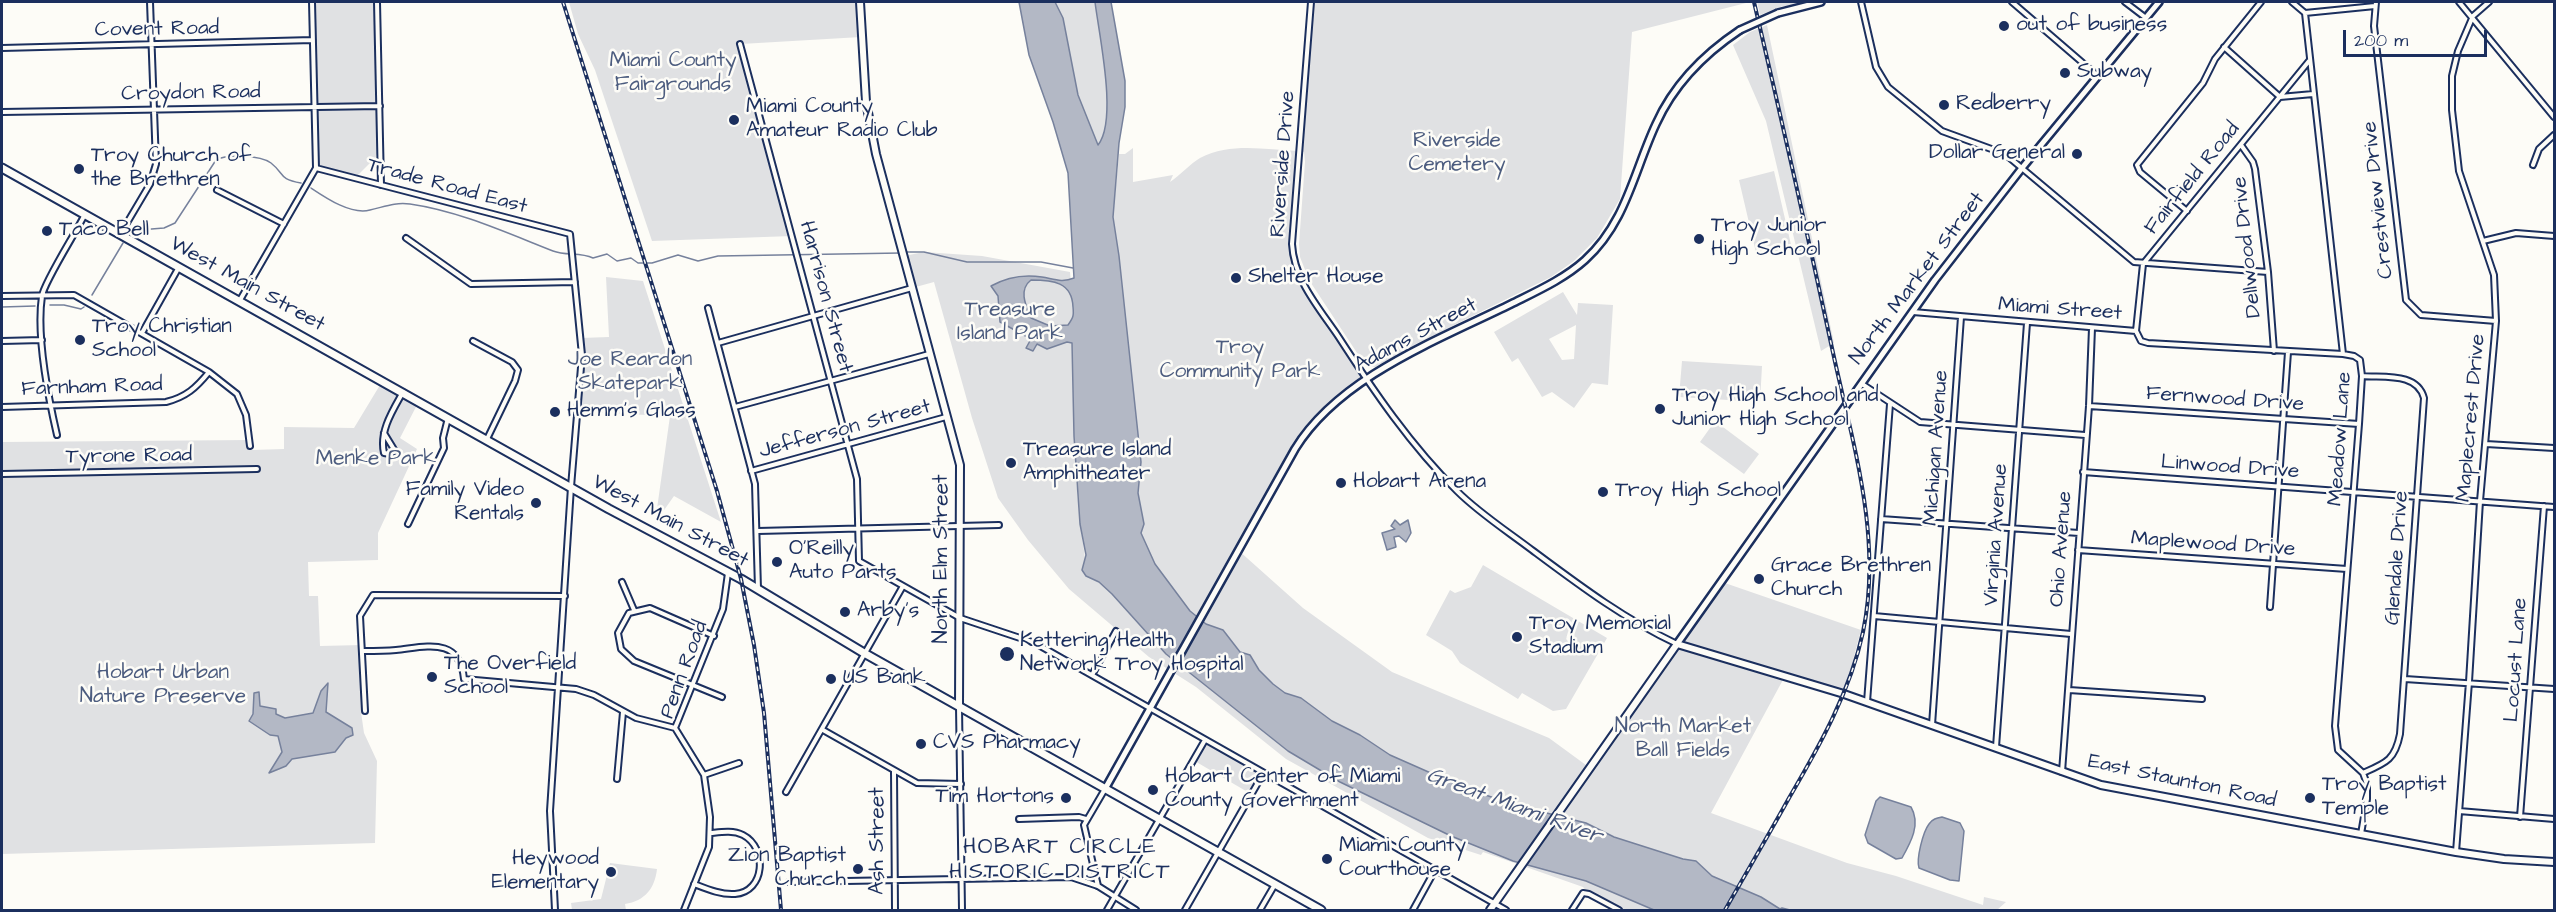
<!DOCTYPE html>
<html>
<head>
<meta charset="utf-8">
<style>
  body { margin:0 }
  #map { position:relative; width:2556px; height:912px; overflow:hidden; background:#fdfcf7; font-family:"Architects Daughter",sans-serif }
  canvas { display:block }
  .frame { position:absolute; inset:0; border:3px solid #1b2f5e; pointer-events:none }
  .scale { position:absolute; left:2343px; top:30px; width:144px; height:27px; box-sizing:border-box; border:3px solid #1b2f5e; border-top:0; padding-left:8px; font-size:18px; line-height:21px; white-space:nowrap; color:#1b2f5e; -webkit-text-stroke:4px #fdfcf7; paint-order:stroke }
</style>
</head>
<body>
<div id="map">
<canvas width="2556" height="912"></canvas>
<div class="frame"></div>
<div class="scale">200 m</div>
</div>
<script>
const ctx = document.querySelector('canvas').getContext('2d');
ctx.lineJoin = 'round';
function fill(path, color) { ctx.fillStyle = color; ctx.fill(path, 'evenodd'); }
function trace(path, color, width, dash) { ctx.strokeStyle = color; ctx.lineWidth = width; ctx.lineCap = dash ? 'butt' : 'round'; ctx.setLineDash(dash || []); ctx.stroke(path); }
function label(font, color, halo, rows, align = 'center') {
  ctx.font = font + ' "Architects Daughter",sans-serif'; ctx.lineWidth = 5; ctx.setLineDash([]); ctx.textBaseline = 'middle'; ctx.strokeStyle = halo; ctx.fillStyle = color; for (const [text, x, y, turn = 0] of rows) {
    ctx.save(); ctx.translate(x, y); ctx.rotate((+turn || 0) * Math.PI / 180); ctx.textAlign = isNaN(turn) ? turn : align; if (halo) ctx.strokeText(text, 0, 0); ctx.fillText(text, 0, 0); ctx.restore();
  }
}
const green = new Path2D(`
  M312,2H377L381,142L376,157L355,178L316,168Z
  M569,2H860L861,37L741,44L792,236L652,241L595,70L578,34Z
  M1055,2H1095C1099,35 1118,119 1098,145L1078,95L1063,18Z
  M1311,2H1750L1632,32L1620,199L1597,238L1574,261L1551,277L1416,344L1375,367L1365,365L1309,280L1300,257L1299,244L1305,162L1304,152L1299,151L1292,244L1300,278L1367,380L1358,386L1304,435L1238,550L1303,608L1392,672L1549,738L1590,768L1722,582L1861,630L1844,694L1785,676L1711,813L1847,863L1896,876L1983,905L1984,897L2006,902L1997,910H1780L1761,897L1712,876L1696,861L1683,859L1614,837L1586,823L1519,806L1467,789L1390,755L1360,735L1332,721L1301,698L1285,693L1273,684L1259,670L1250,655L1240,652L1223,630L1206,624L1190,611L1155,564L1141,533L1144,524L1138,493L1141,462L1119,256L1113,217L1119,154H1125L1133,148V182L1173,175L1170,182C1180,175 1190,164 1200,158C1232,142 1265,150 1299,151Z
  M1757,2H1821L1792,8L1783,6L1760,15Z
  M1767,25L1834,343L1821,351L1766,121L1733,45L1750,32Z
  M1774,171L1792,249L1757,257L1739,180Z
  M924,252L982,256L1070,272C1077,327 1071,383 1074,438C1075,466 1077,494 1080,521C1082,540 1086,557 1086,576L1099,582L1112,594L1166,654L1288,751L1340,782L1451,836L1513,861L1586,881L1654,910H1619L1589,894L1583,887L1483,852L1481,855L1428,838L1286,759L1196,687L1149,657L1069,589L1028,540L998,498L972,418L934,282L912,288L904,256Z
  M606,277L643,281L721,522L674,496L655,523L670,416L578,412L581,383V338L609,337Z
  M1563,292L1577,315L1578,303L1613,305L1608,385L1592,383L1574,408L1552,392L1542,397L1518,358L1512,362L1494,332ZM1576,325L1574,359L1562,360L1549,339Z
  M1682,361L1762,366L1760,402L1679,397Z
  M383,380L419,401L400,438L417,449L378,533V560L308,562L309,596H318L320,646L362,645L361,712L364,733L377,761L375,843L2,854V442L250,440L252,450L284,449V427L354,428Z
  M1715,421L1759,454L1744,474L1700,442Z
  M1483,565L1607,638L1566,709L1553,711L1522,693L1518,699L1460,663L1452,651L1426,635L1450,590L1455,593L1471,587Z
  M1205,740L1263,774L1251,794L1193,760Z
  M610,863L657,869C655,888 645,901 625,904L626,910H572L571,903L601,899Z`);
const water = new Path2D(`
  M1019,2H1055L1063,18L1078,95L1098,145C1118,120 1099,35 1095,2H1111L1125,81V107L1119,143L1113,217L1119,256L1141,462L1138,493L1144,524L1141,533L1155,564L1190,611L1206,624L1223,630L1240,652L1250,655L1259,670L1273,684L1285,693L1301,698L1332,721L1360,735L1390,755L1467,789L1519,806L1586,823L1614,837L1683,859L1696,861L1712,876L1761,897L1780,909L1782,908L1790,910H1654L1586,881L1513,861L1451,836L1340,782L1288,751L1166,654L1112,594L1099,582L1086,576L1082,570L1086,555L1080,524L1074,436L1072,343L1067,342L1047,349L1037,344L1033,351L1026,348L1031,339L1000,322L998,296L991,286C1007,277 1023,274 1042,277C1054,279 1062,283 1074,278L1068,173L1053,122L1029,55ZM1031,280C1053,280 1072,282 1073,307C1074,316 1073,318 1068,325L1050,326L1031,318C1026,306 1018,290 1031,280Z
  M1395,520L1400,525L1408,520L1411,533L1406,542L1399,536L1394,537L1396,547L1387,550L1382,533L1395,529L1391,526Z
  M328,683L326,712L352,728L353,735L346,738L335,752L292,759L286,766L269,773L282,752L278,736L270,735L249,721L253,714L254,693L259,692L260,706L276,709V714L285,718L313,713L321,691Z
  M1880,797L1911,807C1921,824 1911,842 1902,858L1896,859L1868,843L1865,835L1876,801Z
  M1942,817L1960,823L1964,831L1959,881L1950,880L1919,868C1916,859 1923,832 1929,824C1932,819 1937,818 1942,817Z`);
const stream = new Path2D(`
  M311,188C326,198 351,215 370,210C384,207 394,202 410,204C459,211 507,233 553,251C566,256 580,252 593,258L607,254L617,261L631,258L638,263H652L678,255L698,261L718,256L901,253
  M139,230L164,228L175,223L216,160C227,154 260,155 271,163C285,174 278,179 301,183
  M905,252H924L967,262H1041L1073,268
  M92,295L123,243
  M50,305H64L81,309L84,307
  M2,307L35,306`);
const minor = new Path2D(`
  M312,2L316,168
  M377,2L381,185
  M1311,2L1292,244C1294,280 1319,308 1338,336C1373,390 1411,446 1457,491C1479,513 1507,531 1532,550C1579,585 1624,619 1677,644
  M1861,2L1876,67L1888,87L1942,131L2005,154L2134,262L2268,272
  M2012,2L2098,76
  M2125,2L2146,18
  M2292,2L2305,13L2375,6
  M2376,2L2374,26L2406,300L2421,315L2496,321
  M2459,2L2554,117
  M2305,13L2343,354
  M740,44L857,479L859,561L960,618L1035,643L1506,910
  M2224,47L2280,97L2313,94
  M2,48L313,40
  M2309,61L2143,264L2136,331L2141,341L2148,343L2343,354L2354,356L2360,360L2362,376L2359,424L2335,726L2338,750L2363,773L2367,784V799L2361,834
  M2,112L380,106
  M2241,145L2253,162L2255,169L2268,272L2274,351
  M2533,165L2539,149L2554,135
  M316,168L570,234L582,355L571,487L550,811L555,910
  M217,190L284,224
  M2187,211L2140,172L2137,165L2203,83L2215,59L2261,2
  M121,233L150,184L156,164L150,2
  M406,238L471,284L575,282
  M2483,241L2516,233L2554,236
  M2,296L74,295L209,372L237,394L246,415L250,446
  M240,300L316,168
  M708,308L755,484L758,589
  M1913,312L2136,331
  M142,333L179,267
  M2,341L42,340
  M473,341L512,362L518,370L515,381L487,439
  M718,343L912,288
  M2362,376C2384,378 2417,372 2424,398L2400,734C2395,760 2386,763 2363,773
  M1862,384L1920,422L2085,435
  M2089,406L2359,424
  M2,407L166,402C186,397 196,388 209,372
  M735,407L929,354
  M384,433L395,451L390,454L384,453C379,431 393,410 403,392
  M57,435C48,396 36,336 42,296C44,282 77,231 85,214
  M2486,444L2554,448
  M751,471L946,417
  M2083,472L2554,507
  M2,474L257,469
  M1881,519L2079,533
  M408,524L444,448L443,438L448,418
  M758,531L999,525
  M2078,550L2347,569
  M622,582L634,610
  M2270,607L2288,352
  M1874,616L2071,634
  M714,636L650,608L629,613L618,633L621,649L634,661L722,697
  M363,651C374,651 385,651 396,650C426,647 460,636 464,679L576,689L594,695L636,718L675,728
  M1092,675L1116,631
  M2405,679L2554,689
  M2069,690L2202,699
  M1867,702L1890,404
  M959,707L962,910
  M365,711L360,616L373,595L565,596
  M1932,725L1961,317
  M675,728L704,775L710,817L709,847L684,910
  M675,728L723,609L728,573
  M823,730L917,783L961,784
  M1996,747L2027,323
  M894,771L895,910
  M2062,772L2089,406L2092,328
  M704,775L739,763
  M617,779L623,712
  M786,792L903,586
  M2459,811L2554,819
  M2520,817L2544,506
  M1019,819L1079,817L1086,819
  M2456,852L2469,682L2480,501L2496,321L2494,275L2459,171L2452,110V76L2458,51L2473,16L2489,2
  M789,882L1071,877L1098,886L1136,910
  M694,884C707,889 721,895 735,894C765,892 768,848 743,835C733,830 721,832 711,833
  M1098,886L1084,825L1105,789
  M1107,910L1205,740
  M1185,910L1263,774
  M1260,910L1274,886
  M1413,910L1435,870
  M1572,910L1583,893L1589,894L1619,910`);
const tertiary = new Path2D(`
  M1778,13L1821,2
  M1677,644L1935,280L2022,168L2159,2
  M1105,789L1295,449C1339,377 1438,340 1511,304C1537,291 1564,279 1585,260C1626,223 1634,171 1656,124C1674,84 1704,54 1740,30`);
const secondary = new Path2D(`
  M860,2L866,102L876,154L960,465L959,706
  M1490,910L1677,644L1844,694L2101,785L2456,852L2504,859L2554,862`);
const primary = new Path2D(`
  M2,168L609,509L741,579L864,653L1321,910`);
const rail = new Path2D(`
  M563,2L717,491L741,579L754,645L764,713L781,910
  M1725,910C1746,873 1768,836 1789,798C1820,745 1850,692 1863,632C1883,536 1852,442 1832,348C1807,232 1781,117 1754,2`);
const tertiaryBridge = new Path2D(`
  M1740,30L1778,13`);
const markers = [
  [2004,26,6,"#1b2f5e"],
  [2065,73,6,"#1b2f5e"],
  [1944,105,6,"#1b2f5e"],
  [734,120,6,"#1b2f5e"],
  [2077,154,6,"#1b2f5e"],
  [79,169,6,"#1b2f5e"],
  [47,231,6,"#1b2f5e"],
  [1699,239,6,"#1b2f5e"],
  [1236,278,6,"#1b2f5e"],
  [80,340,6,"#1b2f5e"],
  [1660,409,6,"#1b2f5e"],
  [555,412,6,"#1b2f5e"],
  [1011,463,6,"#1b2f5e"],
  [1341,483,6,"#1b2f5e"],
  [1603,492,6,"#1b2f5e"],
  [536,503,6,"#1b2f5e"],
  [777,562,6,"#1b2f5e"],
  [1759,579,6,"#1b2f5e"],
  [845,612,6,"#1b2f5e"],
  [1517,637,6,"#1b2f5e"],
  [1007,654,8,"#1b2f5e"],
  [432,677,6,"#1b2f5e"],
  [831,679,6,"#1b2f5e"],
  [921,744,6,"#1b2f5e"],
  [1153,790,6,"#1b2f5e"],
  [1066,798,6,"#1b2f5e"],
  [2310,798,6,"#1b2f5e"],
  [1327,859,6,"#1b2f5e"],
  [858,869,6,"#1b2f5e"],
  [611,872,6,"#1b2f5e"]
];
const poiNames = [
  ["out of business",2016,26],
  ["Subway",2077,73],
  ["Redberry",1956,105],
  ["Miami County",746,108],
  ["Amateur Radio Club",746,132],
  ["Dollar General",2065,154,"right"],
  ["Troy Church of",91,157],
  ["the Brethren",91,181],
  ["Troy Junior",1711,227],
  ["High School",1711,251],
  ["Taco Bell",59,231],
  ["Shelter House",1248,278],
  ["Troy Christian",92,328],
  ["School",92,352],
  ["Troy High School and",1672,397],
  ["Junior High School",1672,421],
  ["Hemm's Glass",567,412],
  ["Treasure Island",1023,451],
  ["Amphitheater",1023,475],
  ["Hobart Arena",1353,483],
  ["Family Video",524,491,"right"],
  ["Rentals",524,515,"right"],
  ["Troy High School",1615,492],
  ["O'Reilly",789,550],
  ["Auto Parts",789,574],
  ["Grace Brethren",1771,567],
  ["Church",1771,591],
  ["Arby's",857,612],
  ["Troy Memorial",1529,625],
  ["Stadium",1529,649],
  ["Kettering Health",1020,642],
  ["Network Troy Hospital",1020,666],
  ["The Overfield",444,665],
  ["School",444,689],
  ["US Bank",843,679],
  ["CVS Pharmacy",933,744],
  ["Hobart Center of Miami",1165,778],
  ["County Government",1165,802],
  ["Troy Baptist",2322,786],
  ["Temple",2322,810],
  ["Tim Hortons",1054,798,"right"],
  ["Miami County",1339,847],
  ["Courthouse",1339,871],
  ["Zion Baptist",846,857,"right"],
  ["Church",846,881,"right"],
  ["Heywood",599,860,"right"],
  ["Elementary",599,884,"right"]
];
const streetNames = [
  ["Covent Road",157,30,-1],
  ["Croydon Road",191,94,-1],
  ["Riverside Drive",1284,164,-86],
  ["Fairfield Road",2193,179,-51],
  ["Trade Road East",447,187,15],
  ["Crestview Drive",2379,200,-96],
  ["Dellwood Drive",2248,247,-96],
  ["North Market Street",1918,279,-53],
  ["West Main Street",247,285,29],
  ["Harrison Street",825,297,75],
  ["Miami Street",2060,310,4],
  ["Adams Street",1416,336,-28],
  ["Farnham Road",92,388,-2],
  ["Fernwood Drive",2225,400,4],
  ["Maplecrest Drive",2472,418,-85],
  ["Jefferson Street",845,430,-15],
  ["Meadow Lane",2341,439,-86],
  ["Michigan Avenue",1937,448,-86],
  ["Tyrone Road",129,457,-1],
  ["Linwood Drive",2230,468,4],
  ["West Main Street",670,522,28],
  ["Virginia Avenue",1997,535,-86],
  ["Maplewood Drive",2213,545,4],
  ["Ohio Avenue",2062,549,-86],
  ["Glendale Drive",2398,558,-86],
  ["North Elm Street",943,559,-90],
  ["Locust Lane",2517,660,-86],
  ["Penn Road",685,670,-70],
  ["East Staunton Road",2182,782,12],
  ["Ash Street",879,841,-90]
];
const parkNames = [
  ["Miami County",673,62],
  ["Fairgrounds",673,86],
  ["Riverside",1457,142],
  ["Cemetery",1457,166],
  ["Treasure",1010,311],
  ["Island Park",1010,335],
  ["Troy",1240,349],
  ["Community Park",1240,373],
  ["Joe Reardon",630,361],
  ["Skatepark",630,385],
  ["Menke Park",376,460],
  ["Hobart Urban",163,674],
  ["Nature Preserve",163,698],
  ["North Market",1683,728],
  ["Ball Fields",1683,752]
];
const waterNames = [
  ["Great Miami River",1514,807,20]
];
const neighbourhoodNames = [
  ["HOBART CIRCLE",1060,848],
  ["HISTORIC DISTRICT",1060,873]
];
fill(green, '#e0e1e3');
fill(water, '#b3b8c5');
trace(water, '#76819c', 1.5);
trace(stream, '#76819c', 1.5);
trace(minor, '#1b2f5e', 8);
trace(tertiary, '#1b2f5e', 10);
trace(secondary, '#1b2f5e', 10);
trace(primary, '#1b2f5e', 11);
trace(minor, '#fdfcf7', 4);
trace(tertiary, '#fdfcf7', 5);
trace(secondary, '#fdfcf7', 6);
trace(primary, '#fdfcf7', 7);
trace(rail, '#1b2f5e', 4);
trace(rail, '#fdfcf7', 1.5, [4.5]);
trace(tertiaryBridge, '#1b2f5e', 10, []);
trace(tertiaryBridge, '#fdfcf7', 5);
for (const [x, y, r, color] of markers) { const dot = new Path2D(); dot.arc(x, y, r, 0, 2 * Math.PI); ctx.fillStyle = color; ctx.fill(dot); trace(dot, '#fdfcf7', 2); }
label('21px', '#1b2f5e', '#fdfcf7', poiNames, 'left');
label('21px', '#1b2f5e', '#fdfcf7', streetNames);
label('21px', '#4c5c7f', '#fdfcf7', parkNames);
label('italic 22px', '#49587d', '#fdfcf7', waterNames);
ctx.letterSpacing = '1.5px';
label('22px', '#1b2f5e', '#fdfcf7', neighbourhoodNames);
ctx.letterSpacing = '0px';
</script>
</body>
</html>
